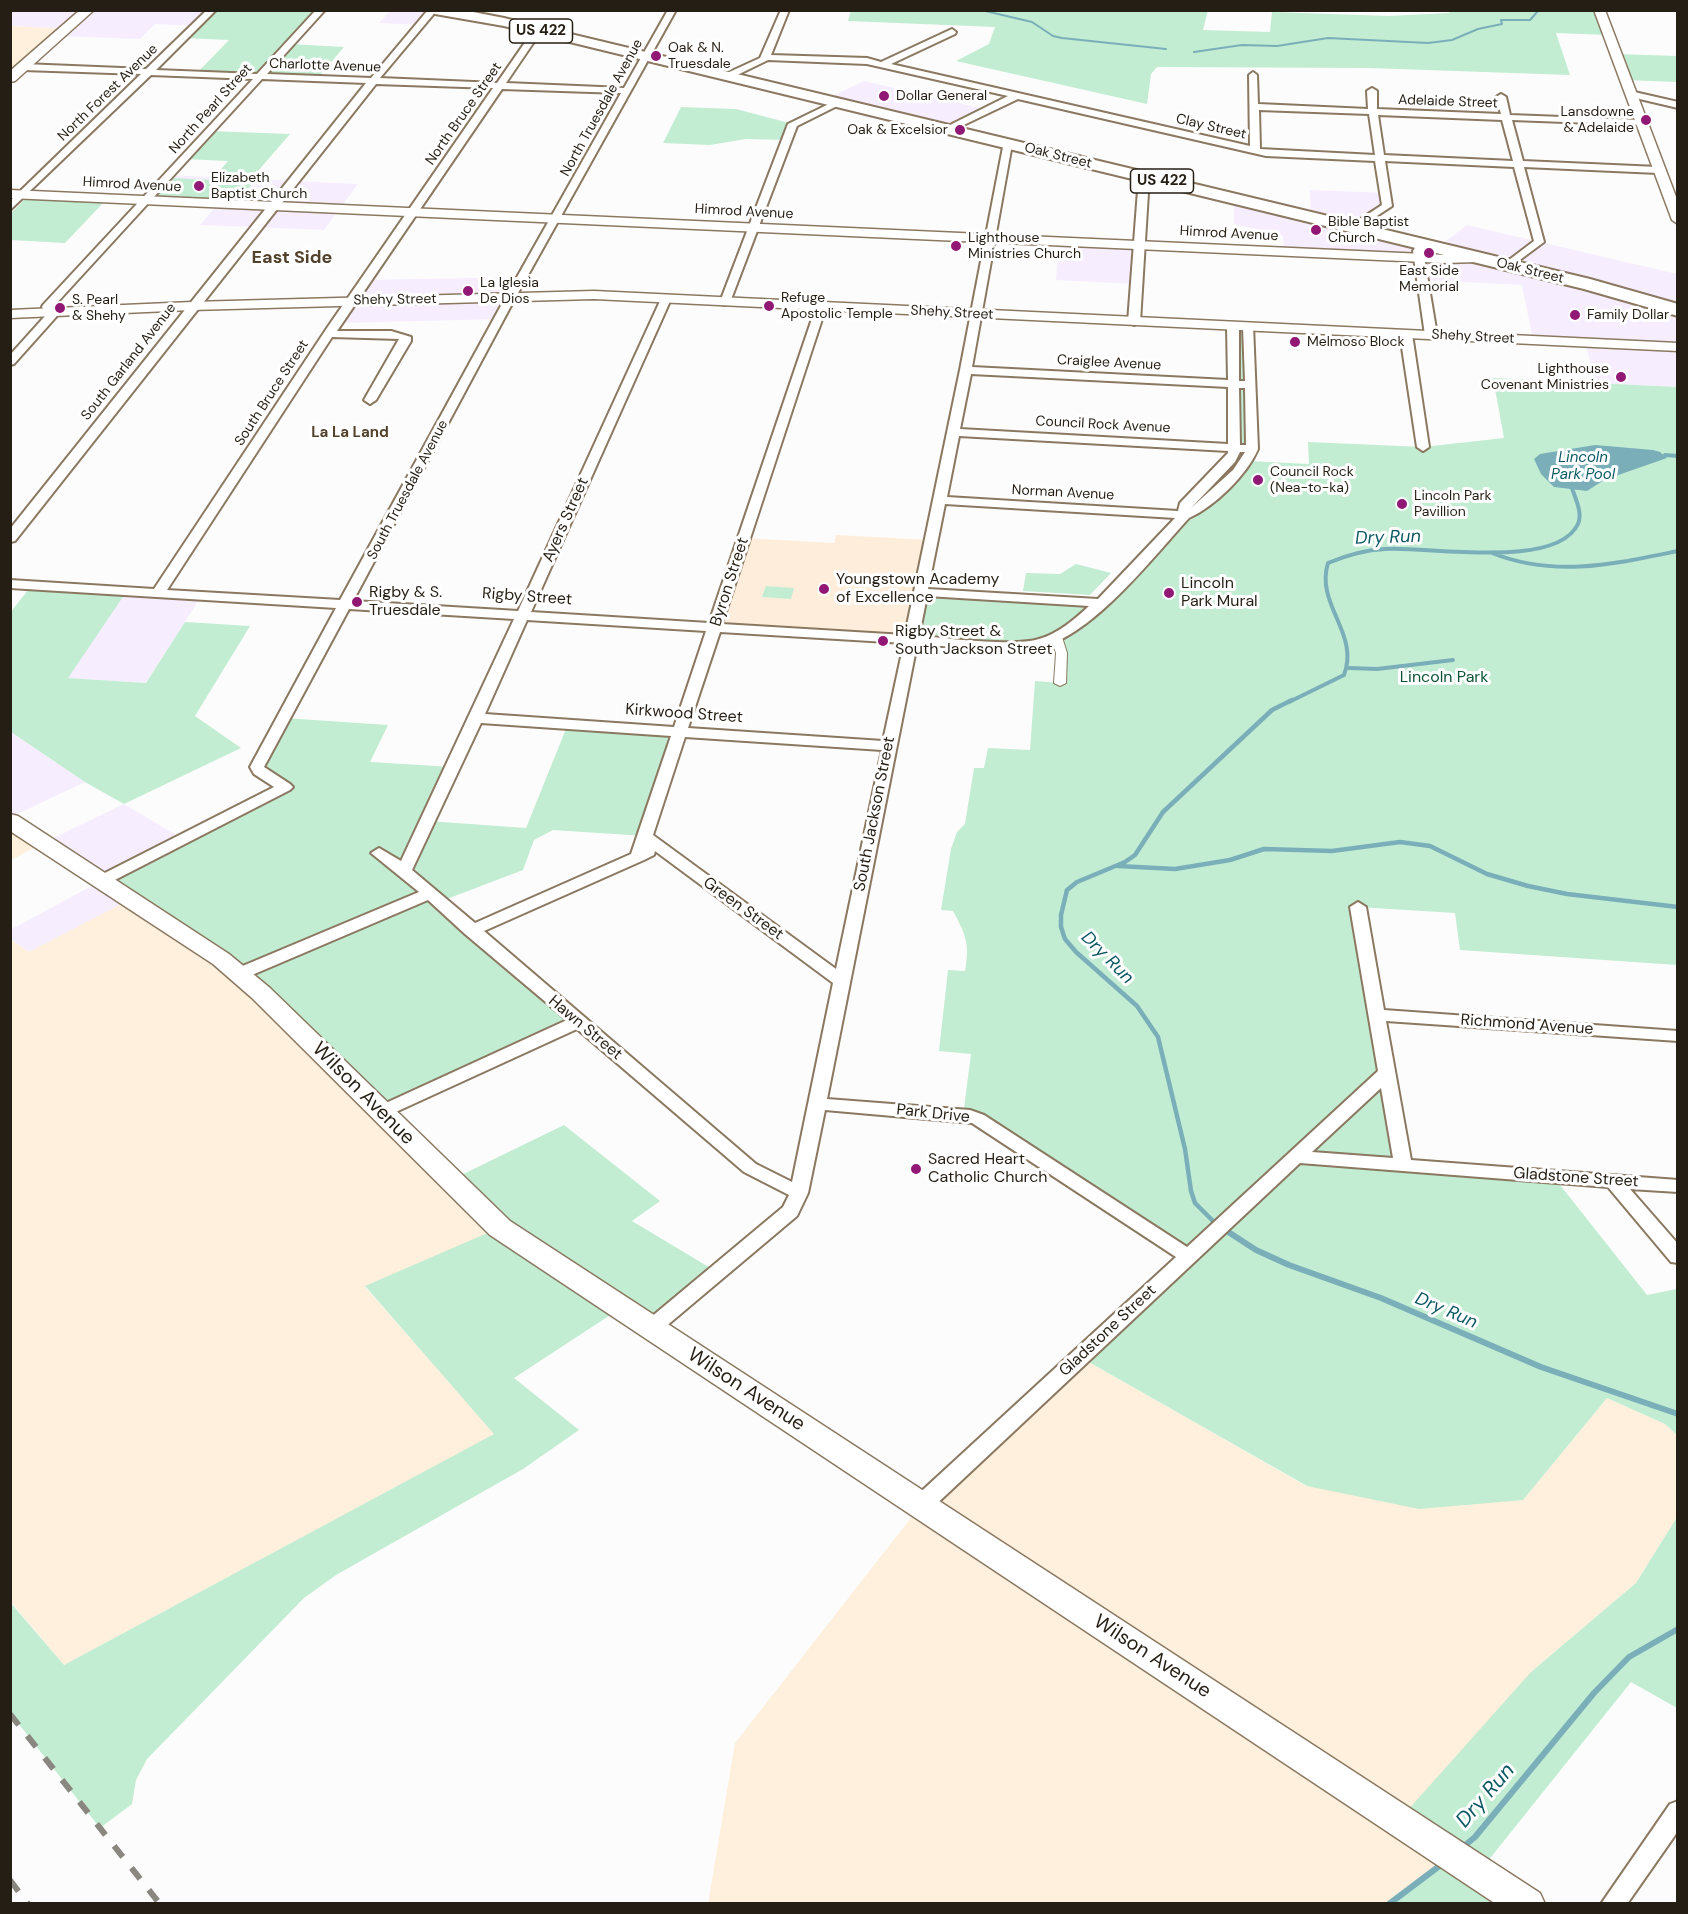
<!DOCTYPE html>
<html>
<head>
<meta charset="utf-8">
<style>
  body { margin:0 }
  #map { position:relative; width:1688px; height:1914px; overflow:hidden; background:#fcfcfc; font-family:"DM Sans",sans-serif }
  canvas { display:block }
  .frame { position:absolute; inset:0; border:12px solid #251e14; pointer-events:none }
</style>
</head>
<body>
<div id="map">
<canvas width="1688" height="1914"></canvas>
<div class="frame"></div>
</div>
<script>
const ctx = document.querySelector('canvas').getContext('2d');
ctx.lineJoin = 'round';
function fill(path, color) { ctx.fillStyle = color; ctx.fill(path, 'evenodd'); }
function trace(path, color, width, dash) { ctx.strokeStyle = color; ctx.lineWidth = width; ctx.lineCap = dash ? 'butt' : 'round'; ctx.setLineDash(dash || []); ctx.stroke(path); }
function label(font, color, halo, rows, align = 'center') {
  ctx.font = font + ' "DM Sans",sans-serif'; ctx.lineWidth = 6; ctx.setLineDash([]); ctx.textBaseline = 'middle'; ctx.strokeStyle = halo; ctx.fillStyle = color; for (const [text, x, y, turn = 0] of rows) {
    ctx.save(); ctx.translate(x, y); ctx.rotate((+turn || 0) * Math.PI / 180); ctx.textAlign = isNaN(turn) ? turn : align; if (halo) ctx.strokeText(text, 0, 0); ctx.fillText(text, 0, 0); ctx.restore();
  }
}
const commercial = new Path2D(`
  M10,11H212L196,26L155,24L140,39L59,36L66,29L11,26Z
  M390,11H433L420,25L379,23Z
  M864,81L988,110L949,129L824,100Z
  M169,175L358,184L324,230L200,225L218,204L146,200Z
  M1310,190L1386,193L1388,204L1355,227L1437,248L1467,225L1677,274V387L1596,383L1585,343L1533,340L1522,285L1422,280L1419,258L1284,252L1283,236L1234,224V199L1311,217Z
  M1059,241L1138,245L1136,284L1056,280Z
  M522,277L499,319L337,323L365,280Z
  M127,591L202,595L146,683L67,678Z
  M11,732L85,782L11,817Z
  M124,804L183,839L129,900L29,952L11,939L10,930L101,881L43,843Z`);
const industrial = new Path2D(`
  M11,26L67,29L11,78Z
  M11,821L43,843L11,860Z
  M129,900L221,959L500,1228L365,1287L495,1434L64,1665L11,1602L10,939L29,952Z
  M1080,1357L1306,1486L1523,1500L1607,1398L1665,1424L1677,1435V1517L1636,1583L1531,1672L1452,1856L1389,1903L708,1904L735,1743L921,1505Z`);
const built = new Path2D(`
  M836,535L931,540L910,639L715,627L744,538L834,543Z`);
const green = new Path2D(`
  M851,10H1208L1203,30L1270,32L1272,12L1388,16L1449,13V10H1599L1608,35L1556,33L1570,75L1369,68L1157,67L1151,74L1147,104L956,61L989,44L995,27L848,21Z
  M212,11H321L290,44L344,47L317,79L196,74L229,40L184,38Z
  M1615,54L1677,56V82L1625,80Z
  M681,107L736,109L793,124L786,140L746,139L710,145L663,143Z
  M210,131L290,134L251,179L214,177L228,161L184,159Z
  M172,178L254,182L238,201L155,197Z
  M26,198L105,201L65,243L11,240V213Z
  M1233,326L1249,327L1248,461L1309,464L1308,442L1423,447L1504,438L1493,378L1677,387V965L1460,950L1455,913L1358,907L1403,1165L1553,1176L1647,1295L1677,1289V1435L1665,1424L1607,1398L1523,1500L1419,1509L1307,1486L1080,1357L1188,1257L963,1116L971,1054L939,1051L948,970L965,971C970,944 966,935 953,911L941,910L951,849L957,832L965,824L974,768H984L988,748L1030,750L1035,681L1060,683L1056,637L1041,644L910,639L920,592L1100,603L1231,459Z
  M1076,564L1111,573L1090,595L1023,591L1026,573L1060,574Z
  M32,585L127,591L68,678L146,683L185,622L250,626L195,716L241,748L124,804L85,782L11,732L10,613Z
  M766,586L794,588L791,599L762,597Z
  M284,718L388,725L370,762L453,767L428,821L526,828L568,724L680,732L645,836L553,830L534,840L523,870L439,902L578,1022L381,1112L261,993L101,881L284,787L259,771Z
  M564,1125L660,1201L632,1221L717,1272L651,1328L621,1308L514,1378L579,1430L523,1469L336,1575L304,1598L147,1759L136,1780L132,1804L100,1828L11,1714L10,1602L64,1665L494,1434L365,1286L499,1228L451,1180Z
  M1677,1517V1708L1631,1682L1479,1872L1527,1903L1389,1904L1452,1856L1399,1820L1531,1672L1636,1583Z`);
const water = new Path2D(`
  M1595,445L1653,450L1660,452L1667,458L1604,480L1587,491L1554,487L1541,474L1534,459L1540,454Z`);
const streamFar3 = new Path2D(`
  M981,10L1032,22L1053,36L1062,38L1166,49
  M1194,52L1242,45L1277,46L1328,38L1428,43L1452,40L1478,29L1502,24L1501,20H1530L1539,10`);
const streamFar2 = new Path2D(`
  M1665,455L1678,456
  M1492,553C1555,578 1614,564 1678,551
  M1349,668L1377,669L1453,660
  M1289,702L1344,675C1360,633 1315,605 1328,563C1347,555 1364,550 1385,549C1429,546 1556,570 1578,524C1583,513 1575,498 1572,488`);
const streamFar1 = new Path2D(`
  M1118,866L1175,869L1230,860L1264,849L1332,851L1400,842L1430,846L1487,874L1528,886L1567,894L1678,907
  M1218,1226L1195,1203L1191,1191L1185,1149L1158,1037L1137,1006L1076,952L1065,939L1061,927V915L1067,890L1077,882L1125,862L1135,855L1163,812L1272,710L1292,700`);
const stream = new Path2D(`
  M1216,1224L1256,1250L1289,1265L1381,1298L1541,1367L1678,1414
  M1463,1847L1475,1837L1594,1693L1629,1657L1678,1629
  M1389,1904L1442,1864`);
const pedestrian = new Path2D(`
  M1056,634L1062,637L1067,653L1066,683L1060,686L1054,683L1056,653L1050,637Z`);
const minor = new Path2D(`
  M207,10H216L156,70L257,74L316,10H325L267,74L371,78L428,10H437L380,78L497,83L535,28L538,27L542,30L506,83L624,88L668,10H676L513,302L353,601L518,611L661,299L666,296L671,299L531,612L709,623L816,307L821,304L826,307L722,624L905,635L960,370L1004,142L1012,144L972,367L1228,380L1227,326L1233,323L1239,326V381H1245L1243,327L1249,324L1253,325L1258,449C1247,475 1215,506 1189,518C1152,558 1089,641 1033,649C999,654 952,646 917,644L827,1099L970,1110L984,1115L1187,1247L1378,1071L1350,907L1358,902L1366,907L1384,1010L1678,1031V1041L1386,1021L1411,1160L1678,1180V1192L1630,1189L1678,1244V1263L1671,1262L1608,1187L1300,1163L929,1511L921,1513L913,1511L910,1505L913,1499L1176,1257L972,1123L825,1110L808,1193L797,1216L658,1333L651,1335L644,1333L641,1328L644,1323L783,1207L789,1195L744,1172L577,1029L387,1116H375L372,1112L375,1108L567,1020L465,934L428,900L245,978L239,979L231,974L233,970L419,892L371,853L379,848L401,861L514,619L349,609L264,767L290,784L293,787L290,790L107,884H95L93,881L95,878L274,787L254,774L250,767L336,608L10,588V580L154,589L327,328L493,88L376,84L15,541L10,542V529L366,83L262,79L53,307L57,315L56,317L14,364L10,365V355L46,315L42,307L43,305L253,79L151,75L10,210V201L141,74L23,70L19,67L23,64L146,69ZM502,89L621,93L503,302L340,600L167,590L332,337L399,339L364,400L370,404L376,400L411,341V337L391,331H337ZM971,374L1228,387V444L960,429ZM1239,388H1245L1246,445H1240ZM959,436L1228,451V453L1180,503L1178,511L947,497ZM1240,452H1245L1233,470L1191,508L1235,462ZM945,504L1175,518L1098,599L928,589ZM927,596L1089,606C1075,619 1058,634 1039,639C1015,647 948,638 919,636ZM527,620L706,631L674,727L485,714ZM720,632L904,643L883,741L688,728ZM481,723L671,736L631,854L475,923L412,870ZM685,737L882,750L836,969L653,835ZM655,851L833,983L792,1182L756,1164L484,931L644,860L654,855ZM1381,1088L1393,1158L1312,1152Z
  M781,10H789L771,55L867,58L881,62L952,29L956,32L955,34L891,64L1250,146L1249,75L1253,72L1257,75L1258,104L1368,109L1367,91L1372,88L1377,91V109L1501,114L1496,97L1501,94L1506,97L1510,115L1641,120L1644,121V125L1512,120L1523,161L1658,167L1663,170L1658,173L1524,167L1544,242L1509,268L1504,265L1505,263L1534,241L1514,167L1385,161L1392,206L1354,231L1350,230V226L1382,205L1375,161L1266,156L1018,99L949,132L946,131V127L1008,96L867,64L768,60L731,78H725V74L760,58ZM1259,110L1369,114L1375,155L1260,149ZM1378,115L1502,120L1513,161L1384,155Z
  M1630,91L1678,102V108L1627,96V92Z
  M835,101L843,103L797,126L730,302L725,305L721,304L720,302L788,124Z
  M1144,174L1149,177L1140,322L1134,325L1128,322L1139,177Z
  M1422,242L1427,245L1423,251L1437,335L1431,338L1425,335L1413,251L1418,243Z
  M1406,331L1412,334L1429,447L1423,451L1417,447L1400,334Z
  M1678,1801V1831L1627,1904H1601L1670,1804Z`);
const tertiary = new Path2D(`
  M1594,10H1605L1678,202V224L1672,220Z
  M10,190L1446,255L1476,254L1483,258L1476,262L1446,263L10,198Z
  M594,291L1678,343V351L594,299L192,310L10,318V310L192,302Z`);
const secondary = new Path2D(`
  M80,10H94L15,81L10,82V71Z
  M10,814L18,816L229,954L270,988L510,1221L1540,1893L1545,1904H1496L490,1235L252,998L213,964L10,831Z`);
const trunk = new Path2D(`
  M428,10H463L504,18L1590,279L1678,304V316L1584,289L504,26L435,14Z`);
const rail = new Path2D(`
  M10,1714L160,1904
  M10,1880L28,1904`);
const markers = [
  [656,56,6,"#911875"],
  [884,96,6,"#911875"],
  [1646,120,6,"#911875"],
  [960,130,6,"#911875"],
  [199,186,6,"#911875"],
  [1316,230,6,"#911875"],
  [956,246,6,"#911875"],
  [1429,253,6,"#911875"],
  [468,291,6,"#911875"],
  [769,306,6,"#911875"],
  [60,308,6,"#911875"],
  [1575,315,6,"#911875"],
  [1295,342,6,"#911875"],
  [1621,377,6,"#911875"],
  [1258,480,6,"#911875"],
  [1402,504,6,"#911875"],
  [824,589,6,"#911875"],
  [1169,593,6,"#911875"],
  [357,602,6,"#911875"],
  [883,641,6,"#911875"],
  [916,1169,6,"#911875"]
];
const farPoinames = [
  ["Oak & N.",668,48],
  ["Truesdale",668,64],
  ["Dollar General",896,96],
  ["Lansdowne",1634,112,"right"],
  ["& Adelaide",1634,128,"right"],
  ["Oak & Excelsior",948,130,"right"],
  ["Elizabeth",211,178],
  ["Baptist Church",211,194],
  ["Bible Baptist",1328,222],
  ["Church",1328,238],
  ["Lighthouse",968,238],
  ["Ministries Church",968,254],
  ["East Side",1429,271,"center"],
  ["Memorial",1429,287,"center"],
  ["La Iglesia",480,283],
  ["De Dios",480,299],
  ["Refuge",781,298],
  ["Apostolic Temple",781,314],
  ["S. Pearl",72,300],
  ["& Shehy",72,316],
  ["Family Dollar",1587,315],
  ["Melmoso Block",1307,342],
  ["Lighthouse",1609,369,"right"],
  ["Covenant Ministries",1609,385,"right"],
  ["Council Rock",1270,472],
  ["(Nea-to-ka)",1270,488],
  ["Lincoln Park",1414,496],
  ["Pavillion",1414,512]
];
const farStreetnames = [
  ["Charlotte Avenue",325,66,2],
  ["North Forest Avenue",108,93,-44],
  ["Adelaide Street",1448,102,2],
  ["North Truesdale Avenue",602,108,-61],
  ["North Pearl Street",211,109,-48],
  ["North Bruce Street",464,114,-55],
  ["Clay Street",1211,127,13],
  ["Oak Street",1058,156,14],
  ["Himrod Avenue",132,185,3],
  ["Himrod Avenue",744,212,3],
  ["Himrod Avenue",1229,234,3],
  ["Oak Street",1530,271,14],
  ["Shehy Street",395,300,-1],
  ["Shehy Street",952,313,3],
  ["Shehy Street",1473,337,3],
  ["South Garland Avenue",129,362,-52],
  ["Craiglee Avenue",1109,363,3],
  ["South Bruce Street",272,393,-57],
  ["Council Rock Avenue",1103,425,3],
  ["South Truesdale Avenue",408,490,-62],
  ["Norman Avenue",1063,493,3]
];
const shields = [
  [541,31,63],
  [1162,181,63]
];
const shieldNames = [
  ["US 422",541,31],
  ["US 422",1162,181]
];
const farNeighbourhoodnames = [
  ["La La Land",350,433]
];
const farWaternames = [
  ["Lincoln",1583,458],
  ["Park Pool",1583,475]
];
const streetNames = [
  ["Ayers Street",566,520,-66],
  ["Byron Street",730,582,-72],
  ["Rigby Street",527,597,4],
  ["Kirkwood Street",684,714,4],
  ["South Jackson Street",875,814,-79],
  ["Green Street",743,909,36],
  ["Richmond Avenue",1527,1025,4],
  ["Hawn Street",585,1028,40],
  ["Park Drive",933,1114,6],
  ["Gladstone Street",1576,1178,4],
  ["Gladstone Street",1108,1331,-43]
];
const poiNames = [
  ["Youngstown Academy",836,580],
  ["of Excellence",836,598],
  ["Lincoln",1181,584],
  ["Park Mural",1181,602],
  ["Rigby & S.",369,593],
  ["Truesdale",369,611],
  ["Rigby Street &",895,632],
  ["South Jackson Street",895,650],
  ["Sacred Heart",928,1160],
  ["Catholic Church",928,1178]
];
const parkNames = [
  ["Lincoln Park",1444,678]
];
const farDistrictnames = [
  ["East Side",292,258]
];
const waterNames = [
  ["Dry Run",1388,538,-2],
  ["Dry Run",1107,958,45],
  ["Dry Run",1446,1311,23]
];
const nearStreetnames = [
  ["Wilson Avenue",363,1094,45],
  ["Wilson Avenue",746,1390,33],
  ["Wilson Avenue",1152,1657,33]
];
const nearWaternames = [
  ["Dry Run",1486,1796,-49]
];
fill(commercial, '#f6eefe');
fill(industrial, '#fef0dc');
fill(built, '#feedda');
fill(green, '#c2edd2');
fill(water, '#7aafba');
trace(streamFar3, '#7aafba', 2);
trace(streamFar2, '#7aafba', 4);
trace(streamFar1, '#7aafba', 4.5);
trace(stream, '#7aafba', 6);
trace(pedestrian, '#8b7861', 2);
trace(minor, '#8b7861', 4);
trace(tertiary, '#8b7861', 3);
trace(secondary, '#8b7861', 3);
trace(trunk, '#8b7861', 4);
fill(pedestrian, '#fff');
fill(minor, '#fff');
fill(tertiary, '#fff');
fill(secondary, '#fff');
fill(trunk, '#fff');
trace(rail, '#8a8781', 6, [14, 14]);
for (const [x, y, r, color] of markers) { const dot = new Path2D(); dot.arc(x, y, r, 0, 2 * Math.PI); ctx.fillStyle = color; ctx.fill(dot); trace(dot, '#fff', 2); }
label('14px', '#251e14', '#fff', farPoinames, 'left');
label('14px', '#251e14', '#fff', farStreetnames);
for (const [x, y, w] of shields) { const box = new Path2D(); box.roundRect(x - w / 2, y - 12, w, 24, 4.5); ctx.fillStyle = '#fff'; ctx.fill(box); trace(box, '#251e14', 1.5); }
label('bold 15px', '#251e14', null, shieldNames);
label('bold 15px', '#52412b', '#fff', farNeighbourhoodnames);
label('italic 15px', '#0b5864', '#fff', farWaternames);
label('16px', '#251e14', '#fff', streetNames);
label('16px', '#251e14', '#fff', poiNames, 'left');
label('16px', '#0b5534', '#fff', parkNames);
label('bold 18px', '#52412b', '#fff', farDistrictnames);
label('italic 18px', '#0b5864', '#fff', waterNames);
label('20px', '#251e14', '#fff', nearStreetnames);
label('italic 21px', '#0b5864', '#fff', nearWaternames);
</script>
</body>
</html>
